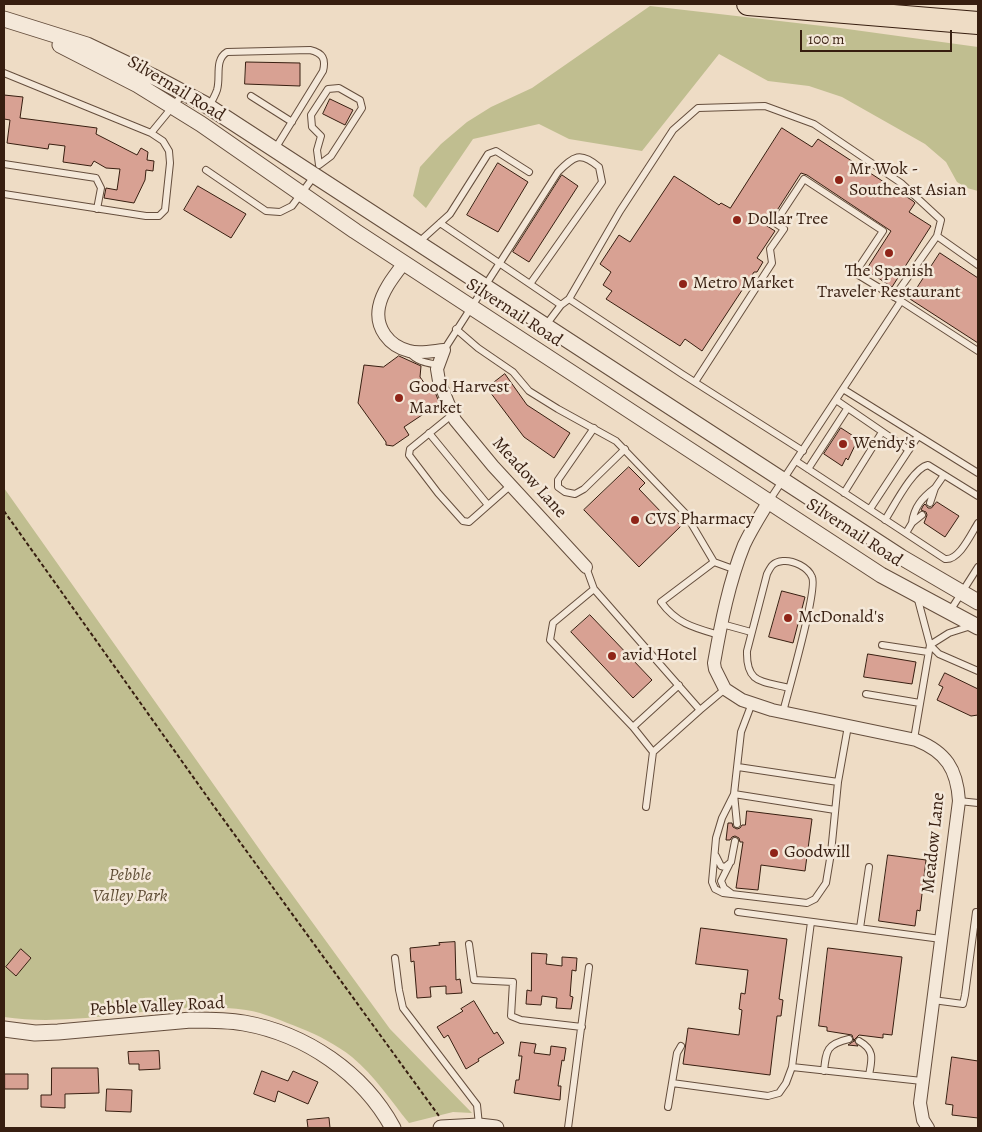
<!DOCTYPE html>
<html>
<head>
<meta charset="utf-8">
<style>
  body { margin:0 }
  #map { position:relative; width:982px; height:1132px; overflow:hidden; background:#eedcc5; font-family:Alegreya,serif }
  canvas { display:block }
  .frame { position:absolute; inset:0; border:5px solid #371e10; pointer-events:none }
  .scale { position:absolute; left:800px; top:30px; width:152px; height:22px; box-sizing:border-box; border:2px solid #371e10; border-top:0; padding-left:6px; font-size:15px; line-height:18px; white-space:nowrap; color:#371e10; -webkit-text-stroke:4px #f4e8d9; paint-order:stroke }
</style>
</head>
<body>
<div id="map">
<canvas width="982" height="1132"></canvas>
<div class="frame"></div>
<div class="scale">100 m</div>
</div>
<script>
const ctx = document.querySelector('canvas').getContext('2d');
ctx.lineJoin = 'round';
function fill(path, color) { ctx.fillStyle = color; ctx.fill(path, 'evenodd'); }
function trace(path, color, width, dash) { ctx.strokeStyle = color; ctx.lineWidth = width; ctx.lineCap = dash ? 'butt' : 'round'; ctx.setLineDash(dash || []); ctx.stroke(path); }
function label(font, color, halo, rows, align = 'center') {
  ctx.font = font + ' Alegreya,serif'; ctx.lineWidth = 5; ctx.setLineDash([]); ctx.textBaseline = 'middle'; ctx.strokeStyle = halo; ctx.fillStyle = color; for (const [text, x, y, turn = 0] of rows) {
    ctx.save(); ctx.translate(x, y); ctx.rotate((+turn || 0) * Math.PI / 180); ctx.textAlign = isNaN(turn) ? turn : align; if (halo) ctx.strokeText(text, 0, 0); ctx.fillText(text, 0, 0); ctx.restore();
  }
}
const green = new Path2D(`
  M650,6L840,28L978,47V191L967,188L957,182L946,162L925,144L842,97L809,86L768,81L719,54L642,151L569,139L539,124L473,139L426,208L413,196L420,167L441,144L467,122L491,107L532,88Z
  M4,488L267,860L390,1029L472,1113L453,1112L409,1123C391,1101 375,1076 352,1057C337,1045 318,1035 300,1028C282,1021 265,1013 246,1010C165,999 85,1029 4,1017Z`);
const building = new Path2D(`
  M246,62L300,63V86L245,84Z
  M4,95L23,97L20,118L97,128L96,134L137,155L141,148L148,152L147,160L154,161L153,171L146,170L145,180L134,203L104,198L106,188L117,190L120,169L106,168L94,161L91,166L63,162L65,146L49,144L48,149L7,143L10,120L4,119Z
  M330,99L353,110L345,125L323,114Z
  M782,128L812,147L818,139L913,201L915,203L909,212L931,226L892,287L866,270L891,231L807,175L801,173L767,226L775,231L757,258L763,262L757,272H754L702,351L685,339L680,346L606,299L612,291L603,285L611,272L600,264L619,235L630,242L674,176L719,205L721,203L730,208Z
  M498,163L528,182L498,232L467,215Z
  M562,175L578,186L529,262L513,252Z
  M198,186L246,214L231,238L184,210Z
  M940,253L978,278V343L910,299Z
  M399,356L421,366L420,377L430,391L435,392L439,402L437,412L428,411L404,427L409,435L393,446L386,445V442L358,403L364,365L383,367Z
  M505,374L527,405L570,433L554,458L524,437L487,388Z
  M841,428L858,439L848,460L846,458L842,466L824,454Z
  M629,467L645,483L639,489L664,515L667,512L681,526L639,567L584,510Z
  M937,502L959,516L945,537L924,523L927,515L926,512L921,510L923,506L925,504L928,508H931Z
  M782,591L805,597L793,643L769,637Z
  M590,615L652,680L633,698L571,632Z
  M868,654L916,662L912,684L864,677Z
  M945,673L978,689V715L971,716L937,700L943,687L939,685Z
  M747,811L812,819L805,871L761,865L758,890L736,888L743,842H740L739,838L735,836L732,837L730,840H726L728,823H732L733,827L737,829L740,828L742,825H745Z
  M888,855L926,860L920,911L917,910L915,926L879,921Z
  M701,928L787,939L779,999L783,1000L781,1016H777L770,1075L683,1064L688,1028L739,1035L742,1010L739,1009L741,993L745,994L748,970L696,964Z
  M455,942L456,980L460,979L462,993L446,994V986L430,987L431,997L417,998L414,961L411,962L410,948L440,945L439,943Z
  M828,948L902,957L892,1035L883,1034V1038L859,1035L854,1040L858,1046L848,1045L854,1041L852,1035L827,1031V1027L819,1026Z
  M21,949L31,958L16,976L6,967Z
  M532,953L547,954L546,964L562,966V957L577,958L576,971L572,970L570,996L573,997L571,1009L556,1008L557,998L542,996L541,1005L526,1004L527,990L531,991Z
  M474,1001L494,1034L497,1032L504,1043L478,1059L479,1061L466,1069L448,1035L444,1038L437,1027L463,1011L461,1009Z
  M521,1042L536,1044L534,1053L550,1055L551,1046L566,1048L564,1061L562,1060L558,1086H561L560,1100L514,1093L516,1080H519L522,1056H519Z
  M159,1051L160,1069L139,1070V1064H129L128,1052Z
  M952,1057L978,1061V1118L952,1115L953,1105L946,1104Z
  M52,1068H98L99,1093L65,1094V1108L41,1107V1095H51Z
  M262,1071L288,1081L293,1071L318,1082L308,1104L278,1091L275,1102L254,1094Z
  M5,1074H28V1089H5Z
  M107,1089L132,1090L131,1112L106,1111Z
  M329,1118L330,1128H308L307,1120Z`);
const path = new Path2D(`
  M4,511L213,805L439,1116`);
const service = new Path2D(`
  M4,73L151,133L163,141L169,151L170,163L165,210L159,216H146L4,194
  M339,88L360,100L362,108L331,156L319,165L317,150L321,136L312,127L311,115L328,89Z
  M251,96L292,122
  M209,106C212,101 215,96 217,90C221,77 214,60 227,52L310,50C323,53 326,59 323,71L275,149
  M151,133L183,94
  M4,164L96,178L101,188L97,209
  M206,170L266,211L280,212L292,206L315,175
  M440,223L561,305
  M937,236L978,265
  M419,242L450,214L488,154L496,151L529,172
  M569,299L620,211L673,130L698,108L765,106L814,124L901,183L941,220L937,236L894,297
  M546,325L561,305L569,299L682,374L803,451
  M456,329L478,348L513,372L529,391L558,409L616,441L685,513L714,562L736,570
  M444,350L558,172C574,156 580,151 599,167L602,182L530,284
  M410,353C417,362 428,363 438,365
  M695,382L772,263L770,249L784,229L775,223L804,179L883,231L855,273L901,301
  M843,389L978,473
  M836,400L909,450
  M453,414L410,449L409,455L438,493L463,521L469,522L511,485
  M594,428L558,480V487L565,492L575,494L584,489L625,449
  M429,433L488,505
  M796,461L945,559C959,561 971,534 978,523
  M808,469L847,409
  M844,493L882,432
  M769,501L901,301L978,351
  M930,503L935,488L944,475
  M870,509L918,436
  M885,520C894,506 913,468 928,465L978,496
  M912,523C914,507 922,498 935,488
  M906,533L912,523L922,515
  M714,562L661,602C677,624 695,628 719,635
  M586,567L594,589L700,710L725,689
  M594,589L553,623L550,640L633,727
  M950,611L978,567
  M722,624L751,632
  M882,645L928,652
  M930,645L939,654L978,671
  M930,645L949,633L971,626
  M679,685L633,727L653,752L700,710
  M866,694L920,703
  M783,712C788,692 818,589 812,577C808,567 793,560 783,561C773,562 771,566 767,574L747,651C746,684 762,681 789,688
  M914,739L930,645L917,596
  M738,767L838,782
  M734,794L722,818L716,838L712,882L715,889L723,893L807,903L815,899L826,883L831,853L838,782L848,726
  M734,794L835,810
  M959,801L978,803
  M646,807L653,752
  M737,824L734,794L741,732L752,703
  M716,856L721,866L725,867L731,862L735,841
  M729,865L721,881L724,888L732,894
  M738,912L941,939
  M860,928L869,867
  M469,944L474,980L513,982L511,1016L521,1020L582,1027
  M395,958L399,990L403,1008L477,1105L479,1125
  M933,1000L963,1004L965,995L976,912
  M859,1041C875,1050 872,1059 869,1075
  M792,1067L922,1081
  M824,1071C826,1050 827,1044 849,1039
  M672,1083L768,1096L779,1093L786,1083L792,1067L811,922
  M668,1107L677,1053L681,1046
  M568,1128L589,967`);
const minor = new Path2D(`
  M404,263C394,276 382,291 379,307C375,328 389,346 409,351C419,354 433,351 444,350L437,369L439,381L455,420L493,466L586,567
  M769,501C760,516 751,530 744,545C729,582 721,623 714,663L715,669L725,689L742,700L772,710L916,740C946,752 957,769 959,801L920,1103L923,1120L928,1128`);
const tertiary = new Path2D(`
  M4,19L87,45L156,78L203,103L901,557L978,602
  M60,45L138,85L201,124L355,231L881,575L978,627
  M4,1029L35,1033L58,1032L191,1020C209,1020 227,1020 244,1023C306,1034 363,1073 393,1128
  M441,1128L479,1126L496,1128`);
const motorway = new Path2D(`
  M748,4L978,23`);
const markers = [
  [839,180,5,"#8f2418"],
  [737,220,5,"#8f2418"],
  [889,253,5,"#8f2418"],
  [683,284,5,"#8f2418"],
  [399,398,5,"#8f2418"],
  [843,444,5,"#8f2418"],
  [635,520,5,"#8f2418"],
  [788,618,5,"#8f2418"],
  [612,656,5,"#8f2418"],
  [774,853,5,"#8f2418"]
];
const streetNames = [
  ["Silvernail Road",176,89,31],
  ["Silvernail Road",514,313,33],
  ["Meadow Lane",529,478,48],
  ["Silvernail Road",854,533,33],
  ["Meadow Lane",934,843,-84],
  ["Pebble Valley Road",157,1007,-3]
];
const poiNames = [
  ["Mr Wok -",849,170],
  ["Southeast Asian",849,191],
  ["Dollar Tree",747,220],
  ["The Spanish",889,272,"center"],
  ["Traveler Restaurant",889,293,"center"],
  ["Metro Market",693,284],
  ["Good Harvest",409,388],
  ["Market",409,409],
  ["Wendy's",853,444],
  ["CVS Pharmacy",645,520],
  ["McDonald's",798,618],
  ["avid Hotel",622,656],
  ["Goodwill",784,853]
];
const parkNames = [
  ["Pebble",130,876],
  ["Valley Park",130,897]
];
fill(green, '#c0be90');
fill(building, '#d8a193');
trace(building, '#371e10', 1);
trace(service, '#654e3d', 8);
trace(minor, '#654e3d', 14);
trace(tertiary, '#654e3d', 17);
trace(motorway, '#371e10', 24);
trace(path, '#371e10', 2, [4, 2.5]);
trace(service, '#f4e8d9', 6);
trace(minor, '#f4e8d9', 12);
trace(tertiary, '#f4e8d9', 15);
trace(motorway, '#eedcc5', 22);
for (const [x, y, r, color] of markers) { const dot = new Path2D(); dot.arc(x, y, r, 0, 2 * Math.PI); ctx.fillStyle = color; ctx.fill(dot); trace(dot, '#f4e8d9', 2); }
label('18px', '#371e10', '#f4e8d9', streetNames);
label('18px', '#371e10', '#f4e8d9', poiNames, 'left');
label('italic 18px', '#604e36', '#f4e8d9', parkNames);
</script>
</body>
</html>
